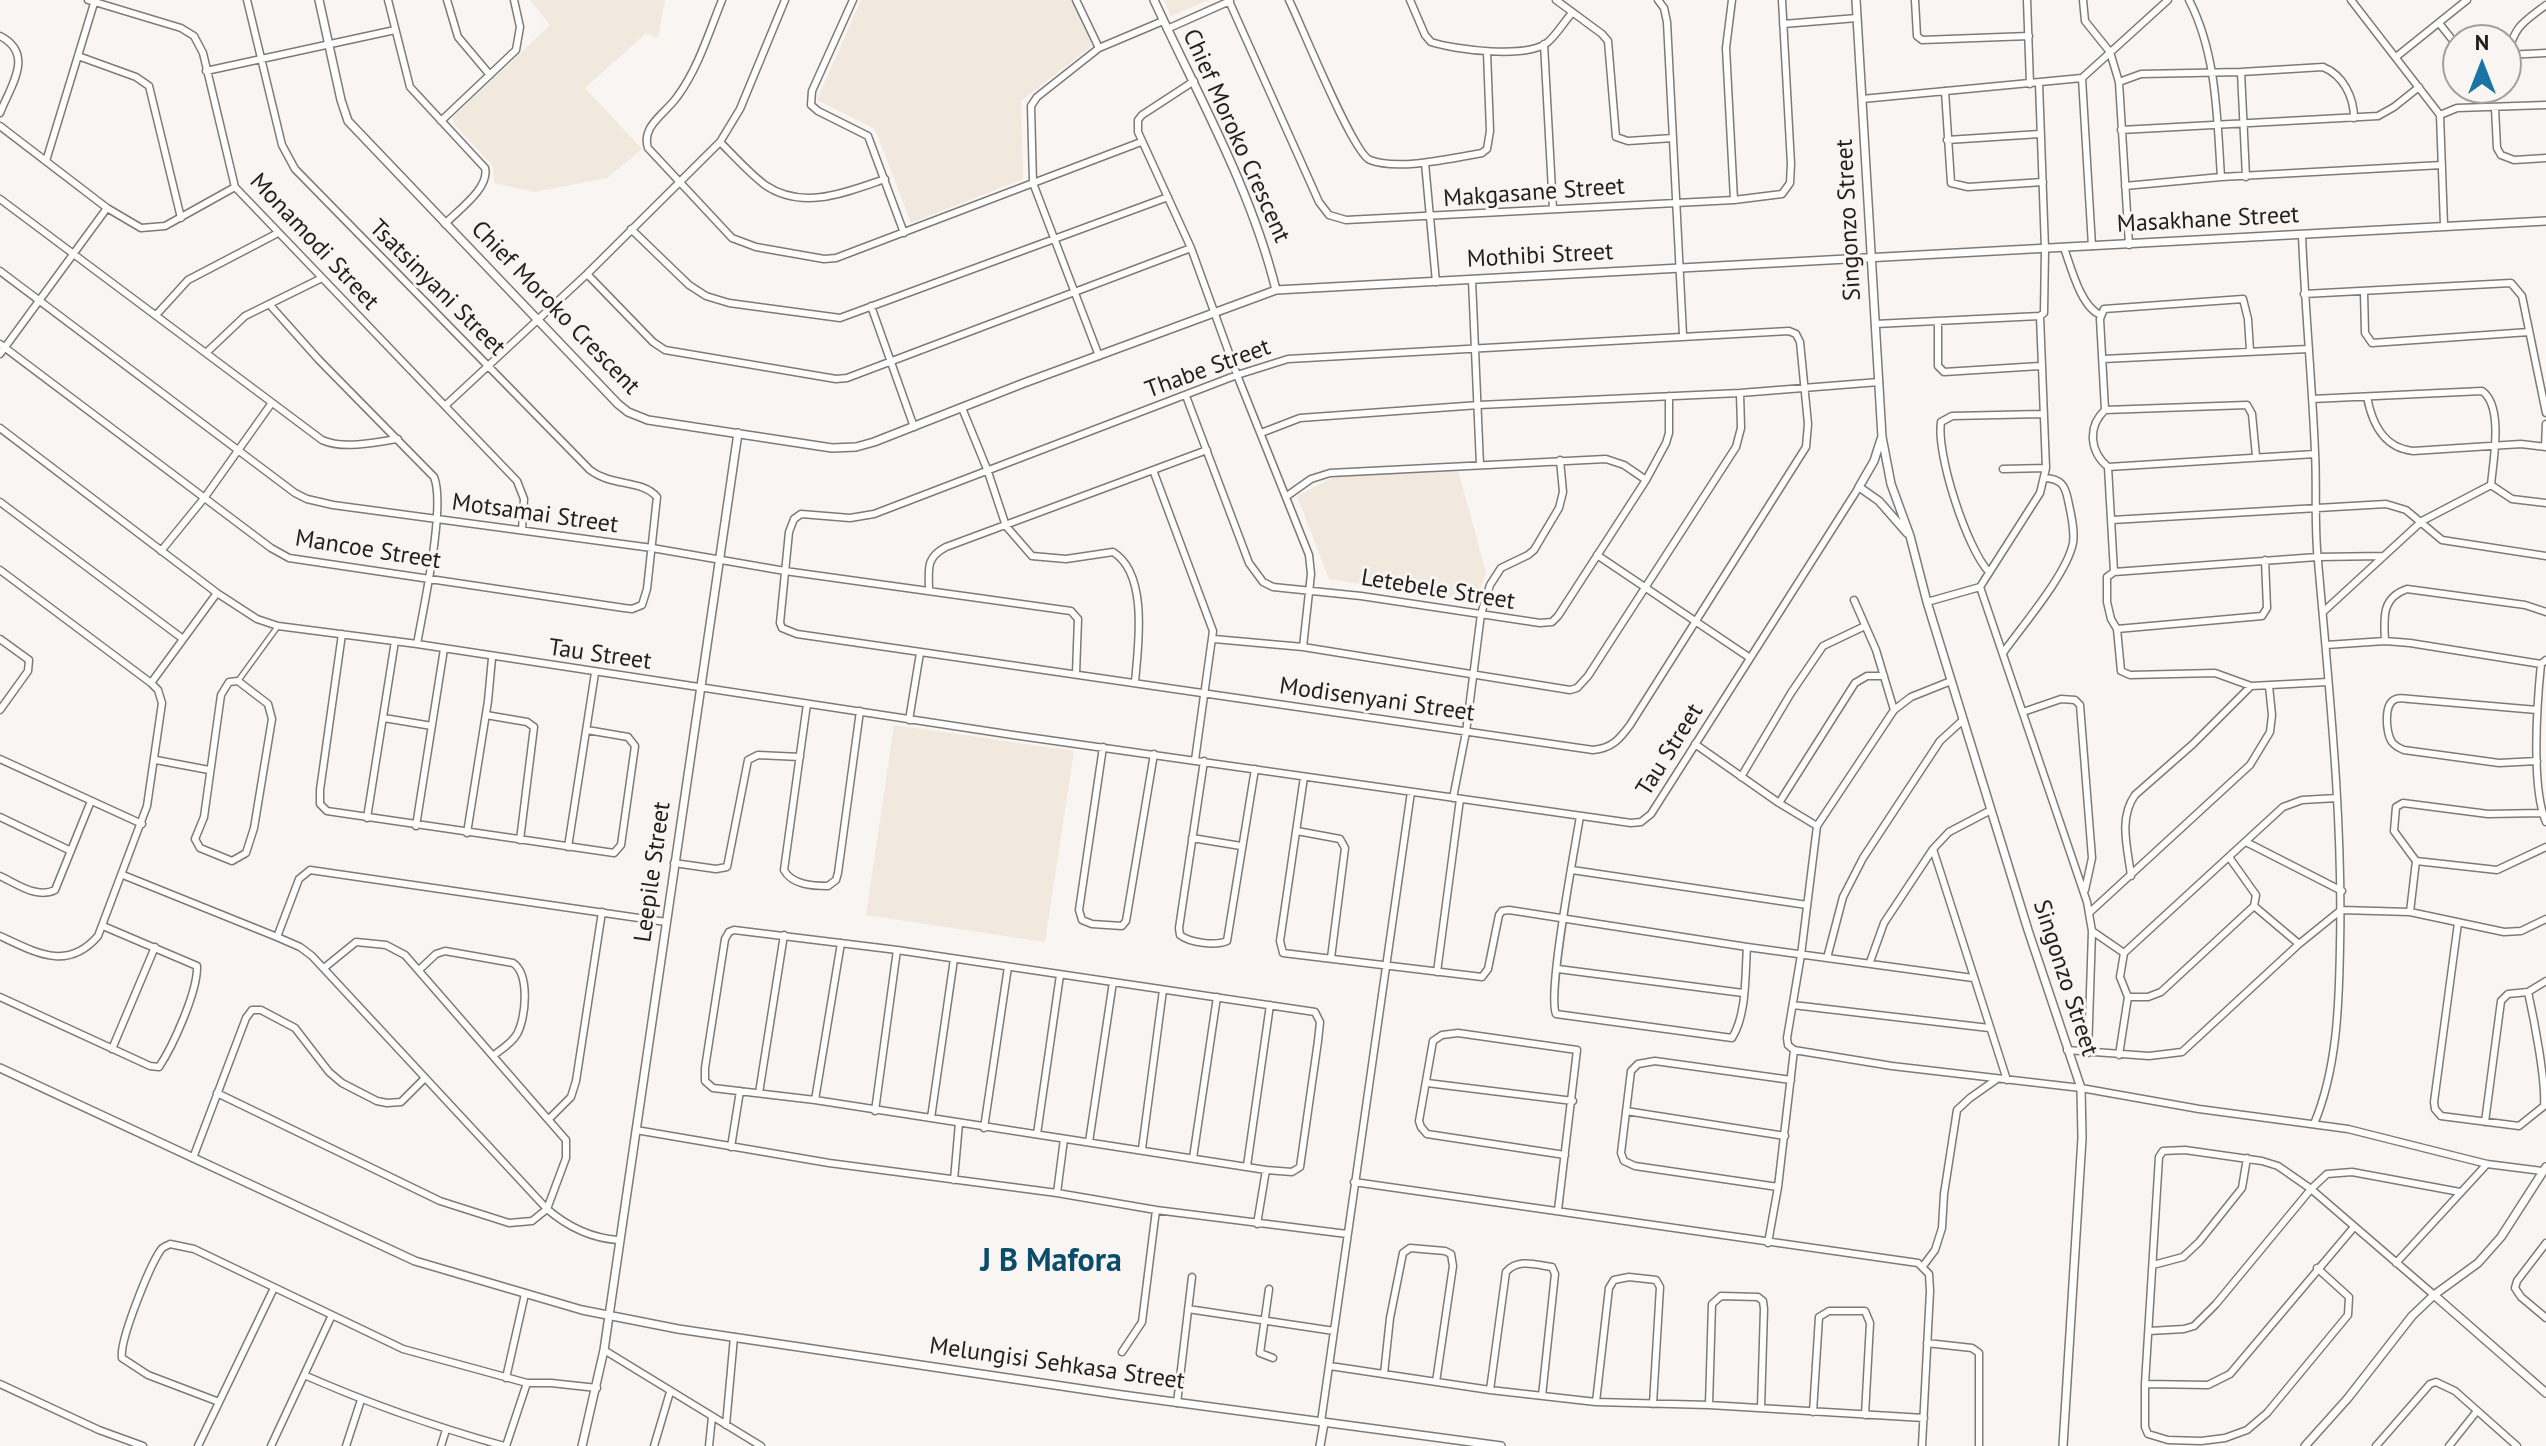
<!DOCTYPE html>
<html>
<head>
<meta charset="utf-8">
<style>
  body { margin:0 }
  #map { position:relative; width:2546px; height:1446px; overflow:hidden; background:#f9f5f2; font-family:"PT Sans",sans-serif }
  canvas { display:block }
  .north { position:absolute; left:2442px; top:24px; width:80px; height:80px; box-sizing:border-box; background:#f9f5f2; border:2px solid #a29f9d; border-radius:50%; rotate:0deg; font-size:22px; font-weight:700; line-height:32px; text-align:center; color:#201f1e }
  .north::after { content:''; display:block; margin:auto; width:28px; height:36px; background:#1976a4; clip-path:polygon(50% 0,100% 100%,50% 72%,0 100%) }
</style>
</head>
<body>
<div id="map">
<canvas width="2546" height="1446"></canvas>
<div class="north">N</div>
</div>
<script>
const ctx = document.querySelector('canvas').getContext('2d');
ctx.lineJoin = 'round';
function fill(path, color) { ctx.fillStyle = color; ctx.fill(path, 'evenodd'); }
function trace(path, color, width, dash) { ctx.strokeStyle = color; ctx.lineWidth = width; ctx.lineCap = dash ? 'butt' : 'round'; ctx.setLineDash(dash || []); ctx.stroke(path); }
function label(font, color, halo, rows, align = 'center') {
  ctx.font = font + ' "PT Sans",sans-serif'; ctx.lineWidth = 6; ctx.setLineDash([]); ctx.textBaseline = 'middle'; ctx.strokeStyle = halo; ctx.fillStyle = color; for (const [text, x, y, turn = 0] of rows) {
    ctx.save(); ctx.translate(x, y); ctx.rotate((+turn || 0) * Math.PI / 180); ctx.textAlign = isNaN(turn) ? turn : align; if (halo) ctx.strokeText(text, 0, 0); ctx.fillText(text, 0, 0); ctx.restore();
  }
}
const built = new Path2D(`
  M530,0H665L658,38L646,33L585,88L642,149L607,178L534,192L494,183L493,166L453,123V117L550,25Z
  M861,0H1072L1092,46L1021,101L1023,179L911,223L875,129L817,100Z
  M1164,0H1209L1171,16Z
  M1458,470L1486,572L1476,602L1329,579L1297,496L1334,477Z
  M894,725L1074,751L1045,942L866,915Z`);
const pedestrian = new Path2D(`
  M238,681L278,626`);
const minor = new Path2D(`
  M88,0L181,28L194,36L203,53L235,187L517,481L524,499L522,530
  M388,0L410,87L485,168C490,188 458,210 445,224
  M447,0L458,37L490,75
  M722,0C709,32 698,69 677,97C665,114 641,126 648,148L732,238L756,247L824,259L836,258L1141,142
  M853,0L812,91L811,105L818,111L868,136L904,233
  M1076,0L1099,48
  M1289,0C1301,24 1353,154 1370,160C1398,171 1453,158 1482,153L1487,149L1490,131L1487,52
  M1410,0L1425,35L1431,42C1455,50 1528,59 1548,42C1557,34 1564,22 1572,13
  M1556,0L1602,34L1608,41L1616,137L1628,141L1673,138
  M1658,0L1664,8L1667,22L1683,335
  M1732,0L1726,48L1734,200
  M1915,0L1917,36L1922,40L2029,36
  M2027,0L2030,84
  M2083,0L2085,21L2110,52L2119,82L2129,245
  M2189,0C2217,54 2217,118 2221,177
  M2351,0L2440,115L2444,225
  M1229,1L1319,202L1329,215L1346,220L1734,200L1782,194L1790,183L1791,164L1782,0
  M2439,23L2458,47
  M1783,24L1857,18
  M1167,29L1230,1
  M0,36C35,54 11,85 0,113
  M1544,44L1553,209
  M2506,55L2546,53
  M2507,55C2516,25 2521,24 2546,5
  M78,56L136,77L149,86L181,218
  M2396,57L2467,0
  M206,71L395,30
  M2241,72L2246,177
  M2082,78L2092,246
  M1194,81L1142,115L1138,120V132L1191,248L1237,375L1309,555L1311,574L1303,647
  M2119,82L2141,74L2241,72L2323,67C2343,75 2354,97 2354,118
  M1945,91L1951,183L1968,187L2043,182
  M1862,99L2082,78L2168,0
  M2495,108L2497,148L2501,155L2514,160L2546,158
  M2440,115L2457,108L2546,105
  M441,121L516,50L520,27L514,0
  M0,126L107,208L141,228L165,226L235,187
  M2121,130L2378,116L2394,107L2419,87
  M1947,140L2040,134
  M720,142C734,156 749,173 765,185C803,211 847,192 885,179
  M46,161L95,0
  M1425,163L1436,282
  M2125,186L2221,177L2442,165
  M0,199L322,440C345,450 374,442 398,439
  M631,229L689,285L706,296L729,303L840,318L1168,197
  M2302,235C2305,308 2312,380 2315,452C2317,488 2314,525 2318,561C2329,689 2343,818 2340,946C2339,1006 2337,1069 2314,1124
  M2064,248C2071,267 2081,308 2101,315
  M0,271L295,493L307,499L333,505L652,548L785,571L1071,611L1078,619L1076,674
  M587,274L653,342L665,350L836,379L847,378L1191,248
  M1472,280L1480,465
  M2364,292L2365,333L2372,343L2529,332
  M2304,294L2511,283L2522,296L2546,413
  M269,304L319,360L434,477C446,506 423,610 417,644
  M871,306L914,427
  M157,314L188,280L276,234
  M1938,321V366L1944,372L2040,366
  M1875,324L2040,316L2044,313L2045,249L2039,83
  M1789,331L1796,334L1800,342L1808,424L1806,447L1630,725C1619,740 1612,748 1593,750L797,634L782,628L780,623L789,532L794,519L801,514L850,518L874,514L1237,375L1288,359Z
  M0,344L271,548L289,558L624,608L632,609L642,605L647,589L657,497C641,479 612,487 590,470L295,169L282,145L247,0
  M2250,351L2248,319L2243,299L2104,309L2100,319L2105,410C2087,427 2090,452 2108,467L2114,572L2107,577V602L2111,619L2117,629L2121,671L2130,675L2215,673L2251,686
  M207,352L245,316L320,279
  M0,354L107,208
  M1099,356L1033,183L1031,106L1037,97L1099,48L1163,21
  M2103,359L2308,349
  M1186,396L1249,563L1263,582L1273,587L1361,596L1540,623L1552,622L1558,616L1646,480L1666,443L1669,433V396
  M2367,397C2372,423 2383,448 2413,451L2521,444L2546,447
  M2312,399L2482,391C2504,406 2493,462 2491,485
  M446,405L587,274L720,142L740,109L785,0
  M962,408L987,469L1006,526L1032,556L1066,559L1113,552C1149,574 1138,647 1135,682
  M2105,410L2247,405L2252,414L2256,456
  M0,428L217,593L257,619L278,626L417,644L1013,735L1631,823L1641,822L1651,814L1859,487
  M1261,433L1300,418L1479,405L1740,393L1879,382
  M2545,447L2546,424
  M2108,467L2315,454
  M2003,469L2046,468
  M1153,470L1213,631L1195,760
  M2491,485L2512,499L2546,503
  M1287,496L1311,479L1330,473L1606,459L1624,465L1646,480
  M0,502L183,639
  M2112,520L2386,504L2406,510L2442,540L2546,556
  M161,551L205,497L271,404
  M1597,555L1750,658
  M0,570L151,683L158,690L162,703L147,806L98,936C67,972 35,952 0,936
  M1989,572C1967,549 1936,454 1941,422L1952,416L2042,414
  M2114,572L2317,557L2383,556
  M1980,587L2087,902L2092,931L2088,1053
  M929,591C929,569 925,558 946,547L1207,450
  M1854,600L1876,650L1894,710
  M1927,602L1980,587L2040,493L2046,468L2040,316
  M2323,612L2422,521L2491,485
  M2117,629L2262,616L2267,608L2265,560
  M342,634L320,790V804L327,811L614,853L621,845L635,746L628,737L587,730
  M0,639L29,660L28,671L0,710
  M1214,639L1303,647L1570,690L1577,688L1588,676L1736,447L1741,428L1740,393
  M2385,641C2384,618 2381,598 2407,589L2525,605L2546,612
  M2326,645L2385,641L2410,643L2541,664
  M2003,653C2022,626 2067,574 2073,543C2075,530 2071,514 2068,500C2065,485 2061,479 2045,478
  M2546,660L2541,664C2537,703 2531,788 2546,822
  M238,681L268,704L272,719L254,828L246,853L232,861L200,848L195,839L204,817L221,695L229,682Z
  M1951,681L1911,697L1894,710L1817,826L1801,955L1787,1038L1788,1045L1794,1050L1892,1066L2081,1088L2199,1109L2348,1129L2487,1164L2542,1171
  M151,683L217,593
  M807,704L784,870C792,885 813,886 828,886L836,880L838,873L860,711
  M2537,710L2410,699C2405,699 2400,697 2396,699C2383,703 2386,734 2392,742C2396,747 2399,748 2404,750L2499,763L2537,761
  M2023,712L2061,699L2075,700L2080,705L2092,858L2085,890
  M486,715L527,722L534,727L520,840
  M384,718L432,726
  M909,720L920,653
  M1695,744L1779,803L1817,826
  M1103,747L1079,910L1082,920L1092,924L1122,926L1126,921L1154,754
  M0,759L142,824
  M156,760L209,770
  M1204,761L1179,928L1180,935C1190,943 1216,946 1227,941L1255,769
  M1304,777L1280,941L1283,953L1482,977L1488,969L1499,915L1502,911L1509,910L1747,947L1973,978
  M1741,777L1791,693L1823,646L1865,626
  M1453,798L1466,732L1481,614L1490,585L1501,568L1528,555L1534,550L1559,508L1563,492L1560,460
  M1779,803L1855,683L1867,676H1884
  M2542,813L2488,814L2403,803L2396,807L2394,831L2416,861L2497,870L2546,847
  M1580,816C1575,848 1547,994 1556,1014L1732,1038C1747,1014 1745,975 1747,947
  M0,817L71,851
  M367,818L395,641
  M416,826L444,649
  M1297,831L1340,839L1345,848L1331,958
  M467,833L488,701L492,658
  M1192,838L1241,846
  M2246,842L2342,891
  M568,847L595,673
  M1933,849L2007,1080
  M674,863L716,869L727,867L748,760L758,755L800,757
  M1572,870L1807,905
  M123,875L277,937L300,947L312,956L547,1209C568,1227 590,1238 618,1240
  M0,876C17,884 37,899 55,890L91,801
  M2131,876C2128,849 2118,819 2135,795L2193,744L2251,686L2328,682
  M2254,906L2299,944
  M2410,912L2416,861
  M2089,913L2250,765L2270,732L2272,715L2269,686
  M2458,923L2434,1102L2435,1109L2441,1116L2519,1126L2544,1106C2546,1081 2534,1019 2528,992
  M734,930L897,950L1315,1012L1320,1022L1318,1041L1300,1167L1292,1172L1266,1170L815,1100L713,1088L705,1081V1068L725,939L729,932Z
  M2092,931L2124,953
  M277,937L299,879L310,870L666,922
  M1827,958L1843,897L1863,858L1940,741L1963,720
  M1870,962L1884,923L1933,849L1949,832L1991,810
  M1558,969L1743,993
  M419,970L436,954L445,951L513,963C530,974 526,1018 517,1034C512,1043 502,1049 494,1055
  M1437,972L1460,799
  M0,997L150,1066L159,1067C173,1046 198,991 197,966L103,926
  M2128,997H2148L2161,992L2254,906L2256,895L2229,857
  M1793,1005L1989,1028
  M112,1049L155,947
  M2067,1050L2149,1056L2182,1052L2299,944L2341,910L2410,912L2504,932L2521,931L2546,919
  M2119,1055L2128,997L2120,977L2124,953L2283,807L2302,800L2337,798
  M1427,1083L1573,1101
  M217,1093L440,1201L509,1223L532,1221L547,1209L566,1158V1140L405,955L386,945L356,942L324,968
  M759,1093L784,935
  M815,1100L841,943
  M875,1111L897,950
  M1626,1111L1785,1136
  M931,1118L954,959
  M549,1119L571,1097L576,1081L602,912
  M2485,1122L2501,1001L2508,994L2528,992L2546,981
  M984,1128L1008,967
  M636,1130L829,1163L1057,1193L1156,1210L1347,1234
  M1037,1134L1060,975
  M1089,1142L1113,982
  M731,1147L740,1091
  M1142,1149L1163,990
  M193,1158L246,1018L252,1010H261L295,1028L329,1072L342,1083L377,1101L387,1103L401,1102L425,1078
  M1193,1158L1217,997
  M1247,1166L1270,1005
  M954,1180L959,1123
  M1354,1182L1918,1263L1929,1274L1930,1291L1922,1446
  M1778,1187L1635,1166L1624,1161L1621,1153L1631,1071L1638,1064L1655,1061L1791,1080
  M1057,1193L1064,1139
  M1558,1210L1577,1050L1458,1033L1442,1035L1433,1041L1419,1121L1421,1127L1427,1134L1565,1155
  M1257,1224L1266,1170
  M1768,1243L1778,1187L1794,1050
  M2546,1243L2517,1281L2515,1288L2521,1297L2546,1318
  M2396,1263L2487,1164
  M2153,1265L2183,1257L2199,1242L2242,1188L2247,1158
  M1923,1266L1935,1250L1942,1228L1944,1194L1957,1110L1970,1098L1997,1079
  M2317,1268L2349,1297L2348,1315L2267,1413L2247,1430L2225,1438L2201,1441L2168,1440L2148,1434L2145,1427V1384L2159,1157L2163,1151L2185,1150L2262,1161L2278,1166L2311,1189L2434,1295
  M1269,1289L1260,1353L1273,1358
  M1188,1309L1334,1331
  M2149,1331L2184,1329L2194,1326L2216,1304L2311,1189L2327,1174L2352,1172L2460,1192
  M1927,1343L1972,1348L1979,1353V1445
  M604,1350L761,1446
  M1122,1352L1142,1322L1156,1210
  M1330,1366L1490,1390L1596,1402L1709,1405L1924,1418
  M1384,1374L1390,1318L1403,1253L1410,1248L1445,1251L1451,1254L1453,1266L1436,1382
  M304,1375C370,1404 436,1427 504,1446
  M506,1378L525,1294
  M0,1384L99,1430L143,1446
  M2145,1384L2208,1385L2230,1374L2354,1227
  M1490,1390L1506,1272C1518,1258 1536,1265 1552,1267L1555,1274L1542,1396
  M219,1402L148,1375L122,1358C119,1341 149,1268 160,1251C163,1246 165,1247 170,1244L194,1249L403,1349L527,1383H551L597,1388
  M1596,1402L1609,1288L1614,1280L1629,1277L1656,1280L1660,1287L1653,1404
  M1177,1403L1192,1277
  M1709,1405L1712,1304L1721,1296L1758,1297L1763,1301L1764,1309L1761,1408
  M1813,1412L1819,1317L1829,1311H1865L1870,1323L1865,1415
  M1321,1422L1411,792
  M726,1425L734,1337
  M198,1446L274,1288
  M271,1446L332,1315
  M346,1446L361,1400
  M441,1446L446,1430
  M506,1446L527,1383
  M654,1446L670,1392
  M709,1446L712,1417
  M2376,1446L2430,1384L2436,1382L2455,1391L2517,1446
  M2449,1446L2477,1411`);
const tertiary = new Path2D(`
  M319,0L341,100L348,121L618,404L628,412L648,420L832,448L856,447L874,442L1024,383L1276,290L2546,221
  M1154,0C1197,94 1251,188 1276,290
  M1856,0L1882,437L1891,484L1910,536L1927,602L2028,930L2081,1088L2082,1138L2063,1446
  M1881,439L1874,461L1859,487L1879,501L1907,533
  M0,1068L415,1261L582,1310L678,1329L1122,1395L1501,1446
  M2434,1295L2546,1393
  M582,1446L604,1350L738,433
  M1320,1446L1324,1423
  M2305,1446L2348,1398L2412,1316L2434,1295L2478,1263L2501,1237L2546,1167`);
const streetNames = [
  ["Chief Moroko Crescent",1236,136,66],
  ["Makgasane Street",1534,193,-4],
  ["Singonzo Street",1849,220,-93],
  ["Masakhane Street",2208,220,-3],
  ["Monamodi Street",314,242,47],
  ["Mothibi Street",1540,256,-3],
  ["Tsatsinyani Street",437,288,45],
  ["Chief Moroko Crescent",555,308,46],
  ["Thabe Street",1208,369,-20],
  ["Motsamai Street",535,514,8],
  ["Mancoe Street",368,550,9],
  ["Letebele Street",1438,590,9],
  ["Tau Street",600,655,8],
  ["Modisenyani Street",1377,700,8],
  ["Tau Street",1670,750,-58],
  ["Leepile Street",653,872,-82],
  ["Singonzo Street",2065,978,72],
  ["Melungisi Sehkasa Street",1057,1364,8]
];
const districtNames = [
  ["J B Mafora",1051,1262]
];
fill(built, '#f1e8de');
trace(pedestrian, '#7e7a77', 7);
trace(minor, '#7e7a77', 9);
trace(tertiary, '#7e7a77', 10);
trace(pedestrian, '#fff', 4);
trace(minor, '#fff', 6);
trace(tertiary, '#fff', 7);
label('24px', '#201f1e', '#f9f5f2', streetNames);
label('bold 32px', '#0b4c6b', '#f9f5f2', districtNames);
</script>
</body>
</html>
